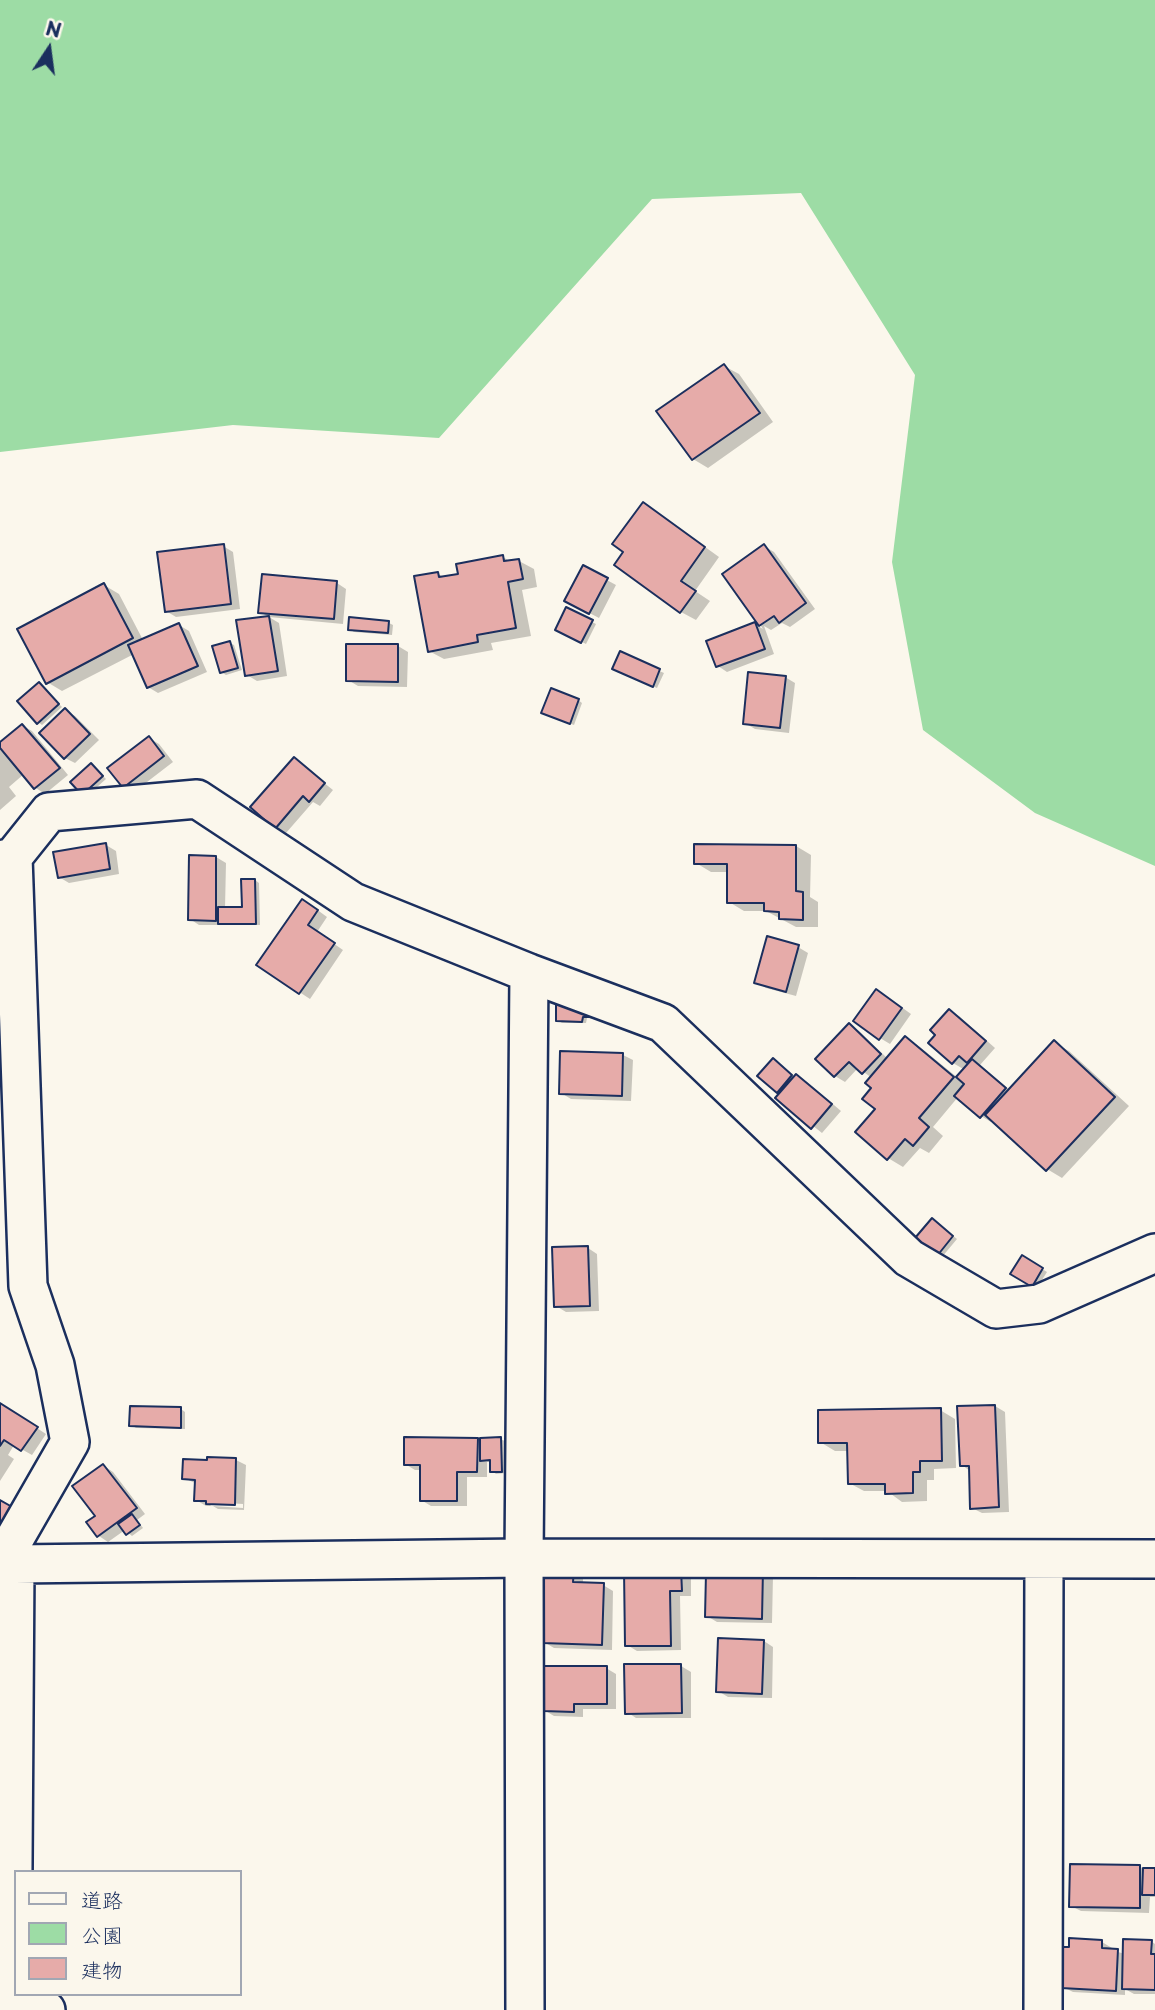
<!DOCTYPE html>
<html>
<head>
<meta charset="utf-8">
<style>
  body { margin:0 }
  #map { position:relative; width:1155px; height:2010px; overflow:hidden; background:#fbf7ec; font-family:"Playpen Sans","Klee One",sans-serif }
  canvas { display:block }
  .legend { position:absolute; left:14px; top:1870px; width:228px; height:126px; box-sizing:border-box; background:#fbf7ec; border:2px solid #a1a7b3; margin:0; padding:9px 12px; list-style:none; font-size:21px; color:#1b2f5e }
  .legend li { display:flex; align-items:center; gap:14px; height:35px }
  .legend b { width:35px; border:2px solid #a1a7b3 }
  .north { position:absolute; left:14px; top:14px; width:70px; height:70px; -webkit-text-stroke:5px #fbf7ec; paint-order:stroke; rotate:13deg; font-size:19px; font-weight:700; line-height:28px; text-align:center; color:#1b2f5e }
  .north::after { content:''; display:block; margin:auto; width:24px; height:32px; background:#1b2f5e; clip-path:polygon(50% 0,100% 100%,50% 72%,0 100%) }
</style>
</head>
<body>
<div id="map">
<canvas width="1155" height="2010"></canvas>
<ul class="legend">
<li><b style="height:9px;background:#fbf7ec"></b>道路</li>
<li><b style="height:19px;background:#9ddca5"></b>公園</li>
<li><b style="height:19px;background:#e6aba9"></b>建物</li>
</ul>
<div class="north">N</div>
</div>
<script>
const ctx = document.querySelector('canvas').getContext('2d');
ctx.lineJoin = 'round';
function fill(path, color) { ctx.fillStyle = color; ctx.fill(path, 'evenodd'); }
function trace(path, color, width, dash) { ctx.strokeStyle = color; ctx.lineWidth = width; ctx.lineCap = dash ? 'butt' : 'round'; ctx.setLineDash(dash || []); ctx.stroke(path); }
const green = new Path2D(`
  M0,0H1155V866L1035,813L923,730L892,562L915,375L801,193L652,199L439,438L233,425L0,452Z`);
const shadow = new Path2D(`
  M724,366L739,374L773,422L708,468L693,459Z
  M658,513L719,557L695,591L710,601L696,620L681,612Z
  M223,546L233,552L240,609L176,617L166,611Z
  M764,546L774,552L815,609L790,627L782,623L771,630L764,626L774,654L727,672L718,666L755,624L763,629L725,574Z
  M503,557L511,562L519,561L534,569L537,587L522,590L531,636L491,643L493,650L444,659L429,651L437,573L445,578L460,575Z
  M583,567L616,585L599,618L576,606Z
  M337,583L346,589L343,624L269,617L260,612Z
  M104,585L119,594L143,640L179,625L189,631L207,672L158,693L148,687L134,654L62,691L47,682Z
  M567,609L596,624L586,644L557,629Z
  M269,617L279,623L287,676L257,681L247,675Z
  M351,619L389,623L393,625L392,635L354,632L350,629Z
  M230,643L234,645L242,670L226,675L221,672Z
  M398,646L408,652L407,687L358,686L348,680Z
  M621,654L664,673L657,688L618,671Z
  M785,677L795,683L789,733L755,729L745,723Z
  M39,684L62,707L42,725L38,722Z
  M578,700L582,703L574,725L547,715Z
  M65,710L75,716L99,740L75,763L65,758L42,733Z
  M23,726L32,731L68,775L45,794L36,788L24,774L9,787L16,796L0,810V745Z
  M149,738L159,744L173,762L134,792L124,786Z
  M294,759L333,790L320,806L313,802L286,833L276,827Z
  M95,768L106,779L87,796L83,794Z
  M106,845L116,851L119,874L69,883L59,877Z
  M796,846L811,855L810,897L818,902V927H796L766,911H744L729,902V872H711L696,863Z
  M216,857L226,863L225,909L243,908L255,880L259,883L260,925H199L190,919Z
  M312,906L327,917L317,932L343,950L310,999L258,965Z
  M768,939L798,947L808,953L796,996L766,988L756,982Z
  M886,996L911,1014L890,1044L880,1038Z
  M557,1004L604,1019L587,1018L586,1023H562L557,1020Z
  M949,1011L959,1016L995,1048L980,1065L1010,1090L1054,1043L1069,1051L1129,1106L1062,1178L1047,1169L993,1119L991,1122L981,1116L958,1097L933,1127L943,1136L929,1153L920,1148L903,1167L888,1158L872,1078L858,1068L845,1082L835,1076L817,1059L849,1025L859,1031L888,1059L906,1038L920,1047L958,1078L965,1070L953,1063L931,1043Z
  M623,1055L633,1060L631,1101L571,1099L561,1093Z
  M777,1063L795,1078L797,1076L807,1082L841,1111L822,1133L778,1098L782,1094L778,1091Z
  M937,1223L957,1239L942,1257L917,1238Z
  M588,1248L597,1254L599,1311L566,1312L556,1306Z
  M1023,1257L1047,1272L1037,1288L1013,1274Z
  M0,1404L46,1434L32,1455L14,1445L8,1455L14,1459L0,1481Z
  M995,1406L1005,1412L1009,1512L982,1513L972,1508L970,1471L962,1465Z
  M181,1409L185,1412V1429L136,1428L131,1425Z
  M940,1410L955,1419L956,1468L934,1469V1480H927V1501L902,1502L887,1491H864L849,1483V1451H835L820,1442Z
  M477,1439L482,1442L500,1439L505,1441L506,1473L496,1474L492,1471V1462H487V1477H467V1506H431L421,1500V1470H415L405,1464Z
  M236,1460L246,1465L244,1510L218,1509L213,1506L243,1508V1504L208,1502L211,1506H206L196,1500L197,1484L184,1478Z
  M104,1466L113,1472L145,1514L137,1520L143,1528L132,1536L125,1530L108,1542L99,1536L89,1523L97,1517Z
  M573,1571L583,1577V1584L603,1585L613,1591L612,1650L554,1648L544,1642Z
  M681,1571L691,1577V1596H680L681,1650L637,1651L627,1645Z
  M708,1575L773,1576L772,1623L717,1622L707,1616Z
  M764,1641L773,1647L772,1698L728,1697L718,1691Z
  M681,1666L691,1672V1718H636L627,1712Z
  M606,1668L616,1674V1709H583V1717L554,1716L544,1710Z
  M1140,1867L1145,1869L1155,1870V1897H1150L1149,1913L1081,1911L1071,1906Z
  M1151,1941L1155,1944V1994H1134L1125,1989V1995L1073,1992L1063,1987L1102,1942L1112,1948L1111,1950L1125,1954Z`);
const building = new Path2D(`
  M724,364L760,413L692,460L656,411Z
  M643,502L705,547L681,581L696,591L680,613L614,565L623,552L612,544Z
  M224,544L231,604L165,612L157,552Z
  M764,544L806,603L779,623L774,616L759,626L722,574Z
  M503,555L504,561L519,559L523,579L508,582L516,628L477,635L478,642L428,652L414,576L438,572L439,577L458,574L456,564Z
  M583,565L608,578L589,614L564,601Z
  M262,574L337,581L334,619L258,613Z
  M104,583L133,638L46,684L17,629Z
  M566,607L593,620L581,643L555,630Z
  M269,616L278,671L245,676L236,620Z
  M349,617L389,621L388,633L348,630Z
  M755,622L765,649L716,667L706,641Z
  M179,623L198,666L147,688L128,645Z
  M230,641L238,668L220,673L212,646Z
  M346,644H398V682L346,681Z
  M620,651L660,669L653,687L612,669Z
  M748,672L786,676L780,728L743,724Z
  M39,682L59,704L37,724L17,701Z
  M551,688L579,699L570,724L541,713Z
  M65,708L90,734L64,759L39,733Z
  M22,724L60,768L34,789L0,748V742Z
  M149,736L164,756L123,788L107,768Z
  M294,757L325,783L309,802L303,796L275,829L250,807Z
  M91,763L103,776L82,795L70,782Z
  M106,843L110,869L58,878L53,852Z
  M694,844L796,845V891L803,892V920L779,919V912L764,911V903H727V864H694Z
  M189,855L216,856V921L188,920Z
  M241,879H255L256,924H218V907H242Z
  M302,899L318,910L308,925L335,943L299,994L256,965Z
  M767,936L799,945L786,992L754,983Z
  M876,989L902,1008L879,1040L853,1021Z
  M556,1002L600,1017H583L582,1022L556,1021Z
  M949,1009L986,1041L967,1063L959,1056L952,1064L928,1043L935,1035L930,1030Z
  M849,1023L881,1054L862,1074L849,1062L834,1077L815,1059Z
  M905,1036L954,1077L919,1118L929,1127L913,1146L905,1139L887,1160L855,1132L875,1109L862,1099L871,1088L865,1083Z
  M1054,1040L1115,1097L1046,1171L985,1115Z
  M560,1051L623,1053L622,1096L559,1094Z
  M773,1058L792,1075L777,1093L757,1076Z
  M972,1059L1006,1088L980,1118L954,1096L964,1084L956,1077Z
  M796,1074L832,1104L811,1129L775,1098Z
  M932,1218L953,1236L937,1256L915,1238Z
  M588,1246L590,1306L554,1307L552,1247Z
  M1022,1255L1043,1268L1032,1287L1010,1274Z
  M0,1403L38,1427L21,1451L4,1440L0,1446Z
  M995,1405L999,1507L970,1509L969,1466H960L957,1406Z
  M130,1406L181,1407V1428L129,1426Z
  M941,1408L942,1461H920V1472H913V1493L885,1494V1484H848L847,1443H818V1410Z
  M404,1437L478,1438L477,1472H457V1501H420V1465H404Z
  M501,1437L502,1472H490V1460L480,1461V1438Z
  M207,1457L236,1458L235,1505L206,1504V1501H194L195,1480L182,1479L183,1459L207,1460Z
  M103,1464L137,1508L97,1537L86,1522L95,1516L72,1486Z
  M0,1500L14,1508L3,1527L0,1526Z
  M132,1514L140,1525L126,1535L118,1524Z
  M544,1568L574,1569L573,1582L604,1583L602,1645L542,1643Z
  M681,1569L682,1591H670L671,1646H625L624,1570Z
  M763,1569L762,1619L705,1617L706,1573Z
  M718,1638L764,1640L762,1694L716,1692Z
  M624,1664H681L682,1713L625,1714Z
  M543,1666H607V1704H574V1712L543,1711Z
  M1070,1864L1140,1865V1908L1069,1907Z
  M1143,1868H1155V1895H1142Z
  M1069,1938L1102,1940V1948L1118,1949L1116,1991L1061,1988L1063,1947H1069Z
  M1123,1939L1152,1940L1151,1954H1155V1990L1122,1989Z`);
const minor = new Path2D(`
  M0,860L13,857L49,812L197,799L353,902L529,973L663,1023L909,1258L996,1309L1039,1304L1155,1253
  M4,1557L15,1564L524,1558L1155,1559
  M0,1564L70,1442L55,1365L28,1286L13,857
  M0,2010H46
  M12,2010L15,1564
  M525,2010L524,1558L529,973
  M1043,2010L1044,1559`);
fill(green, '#9ddca5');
fill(shadow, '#0003');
fill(building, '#e6aba9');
trace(building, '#1b2f5e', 2);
trace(minor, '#1b2f5e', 42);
trace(minor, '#fbf7ec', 37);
</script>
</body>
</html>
